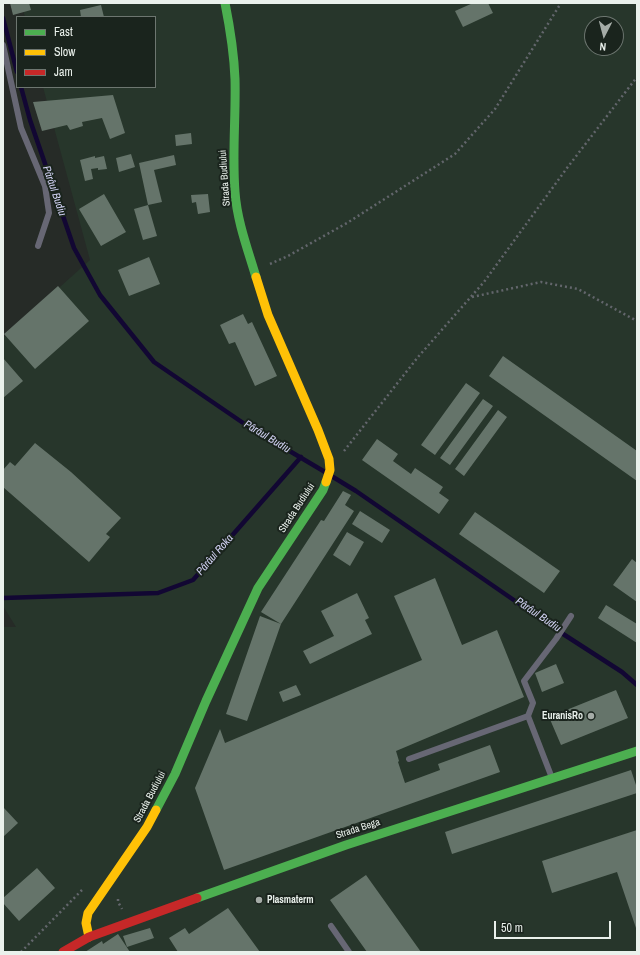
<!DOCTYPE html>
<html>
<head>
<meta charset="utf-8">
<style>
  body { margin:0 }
  #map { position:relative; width:640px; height:955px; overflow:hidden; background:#262b27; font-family:"Archivo Narrow",sans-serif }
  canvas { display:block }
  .frame { position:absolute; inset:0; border:4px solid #eaf1ec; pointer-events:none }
  .legend { position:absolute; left:16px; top:16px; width:140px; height:72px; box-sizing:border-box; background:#1a241d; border:1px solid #6d7670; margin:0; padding:5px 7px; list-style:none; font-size:12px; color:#eaf1ec }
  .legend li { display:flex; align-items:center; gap:8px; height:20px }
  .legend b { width:20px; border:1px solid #6d7670 }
  .north { position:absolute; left:584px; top:16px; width:40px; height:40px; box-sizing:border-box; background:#1a241d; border:1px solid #6d7670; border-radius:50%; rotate:186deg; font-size:11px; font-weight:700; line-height:16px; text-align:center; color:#eaf1ec }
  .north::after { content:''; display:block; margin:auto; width:14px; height:18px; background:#a5aca7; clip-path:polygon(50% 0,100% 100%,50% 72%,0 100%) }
  .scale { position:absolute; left:494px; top:921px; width:117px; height:18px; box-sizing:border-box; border:2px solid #eaf1ec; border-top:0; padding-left:5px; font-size:12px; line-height:14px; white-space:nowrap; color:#eaf1ec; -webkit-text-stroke:3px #1a241d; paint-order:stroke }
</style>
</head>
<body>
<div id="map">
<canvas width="640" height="955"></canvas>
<div class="frame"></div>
<ul class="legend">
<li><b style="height:5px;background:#4caf50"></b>Fast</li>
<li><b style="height:5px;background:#ffc107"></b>Slow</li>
<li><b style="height:5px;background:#c62828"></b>Jam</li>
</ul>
<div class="north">N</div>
<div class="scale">50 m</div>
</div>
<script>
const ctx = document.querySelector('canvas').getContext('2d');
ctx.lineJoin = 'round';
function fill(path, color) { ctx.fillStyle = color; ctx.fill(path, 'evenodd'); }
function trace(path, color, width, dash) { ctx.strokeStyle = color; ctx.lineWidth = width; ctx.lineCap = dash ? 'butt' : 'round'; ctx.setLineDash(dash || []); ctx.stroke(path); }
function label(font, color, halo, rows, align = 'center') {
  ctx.font = font + ' "Archivo Narrow",sans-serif'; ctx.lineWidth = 4; ctx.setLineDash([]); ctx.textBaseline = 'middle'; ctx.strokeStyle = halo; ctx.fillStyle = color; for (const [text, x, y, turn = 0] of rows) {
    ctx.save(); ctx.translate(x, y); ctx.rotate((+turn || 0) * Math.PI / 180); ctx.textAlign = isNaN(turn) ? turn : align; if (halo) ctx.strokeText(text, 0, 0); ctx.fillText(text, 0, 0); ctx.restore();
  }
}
const built = new Path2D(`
  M21,3H637V952H3V627H16L3,606V338L90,260L43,87H155V17H25ZM592,24H616V48H592Z`);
const stream = new Path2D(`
  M3,18L17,72
  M21,87L30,120L74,248L100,295L154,362L249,427L325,472
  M333,477L356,491L560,632L622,672L637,685
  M3,598L158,593L193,580L301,457`);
const building = new Path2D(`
  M10,3H29L31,10L13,15Z
  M473,3H488L493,13L463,27L455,11Z
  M101,5L104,17H81L80,10Z
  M113,95L125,133L110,139L102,118L82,122L83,126L70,130L67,125L42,131L33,102Z
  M191,133L192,144L176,146L175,135Z
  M131,154L135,167L119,172L116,158Z
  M174,155L176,165L154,170L162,202L148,205L139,163Z
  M95,156V158L104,156L107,169L98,170V168L91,169L93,179L85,181L80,160Z
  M104,194L126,232L101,246L79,209Z
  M208,194L210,212L198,214L196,202L192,203L191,195Z
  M148,205L157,236L143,240L134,209Z
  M149,257L160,284L129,296L118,270Z
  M58,286L89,321L35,369L4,334Z
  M243,314L248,324L252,322L277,376L255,386L235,342L229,344L220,325Z
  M503,356L637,451V481L489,376Z
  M3,358L23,381L3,398Z
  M466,383L480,393L435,455L421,445Z
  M483,399L493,406L450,465L440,458Z
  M498,410L507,417L464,476L455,469Z
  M377,439L398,454L393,461L411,474L415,468L443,487L439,493L449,500L439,514L362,460Z
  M35,443L71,472L121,518L106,534L110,537L89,562L3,487V470L10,462L15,466Z
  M343,491L351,495L345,505L354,511L281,624L261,612L321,520L324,521Z
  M360,511L390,530L382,543L352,524Z
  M475,512L560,571L544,593L459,534Z
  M347,532L364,542L350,566L333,555Z
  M632,559L637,563V602L613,585Z
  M435,578L462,645L497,630L524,697L396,751L399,761L398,762L405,783L440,770L438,764L490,745L500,772L224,870L195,788L220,729L225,743L422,660L394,596Z
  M357,593L369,618L365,620L372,634L310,664L303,651L334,636L321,611Z
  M606,605L637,624V643L598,618Z
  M260,616L281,624L247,721L226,714Z
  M556,664L564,683L542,692L535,673Z
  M296,685L301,695L283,702L279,692Z
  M616,690L628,718L561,745L549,717Z
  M631,770L637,788V793L452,854L445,832Z
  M3,807L18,823L3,837Z
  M637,830V931L617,872L552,893L542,861Z
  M37,868L55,888L19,921L3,903V898Z
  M366,875L421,952H367L330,900Z
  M228,908L260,952H178L169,938L185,928L189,934Z
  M150,928L154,938L127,947L123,936Z
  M118,934L130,952H85L102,941L103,944Z`);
const path = new Path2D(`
  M270,264L288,256L347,223L455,154L495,109L561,3
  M472,297L541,282L578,289L637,321
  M344,451L418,357L484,282L567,168L637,77
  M118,899V902L122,909
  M21,952L82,890`);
const lane = new Path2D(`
  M3,45L21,128L45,186L49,213L38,246
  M528,716L533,703L524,681L556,639L571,616
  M409,759L528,716L552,778
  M331,926L349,952`);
const fast = new Path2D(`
  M225,3C230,28 234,53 235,79C236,116 232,154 235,192C237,221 248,250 256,277
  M156,810L175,774L206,701L258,588L323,490L326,482
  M197,898L346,845L637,751`);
const slow = new Path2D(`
  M256,277L268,315L318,430L329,459L330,470L326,482
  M89,937L86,923L88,913L147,827L156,810`);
const jam = new Path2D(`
  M63,952L89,937L197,898`);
const markers = [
  [591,716,4,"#a5aca7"],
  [259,900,4,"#a5aca7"]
];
const streetNames = [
  ["Strada Budiului",225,178,-94],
  ["Strada Budiului",297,508,-57],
  ["Strada Budiului",150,797,-62],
  ["Strada Bega",358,829,-18]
];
const poiNames = [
  ["EuranisRo",583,716],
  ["Plasmaterm",267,900,"left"]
];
const waterNames = [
  ["Pârâul Budiu",54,191,71],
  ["Pârâul Budiu",267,437,31],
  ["Pârâul Roka",215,555,-49],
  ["Pârâul Budiu",538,615,34]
];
fill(built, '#27362b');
trace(stream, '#120733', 4.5);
fill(building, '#65746a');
trace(path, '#63666c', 2.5, [2, 3]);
trace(lane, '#676774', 6);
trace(fast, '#4caf50', 9);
trace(slow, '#ffc107', 9);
trace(jam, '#c62828', 9);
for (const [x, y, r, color] of markers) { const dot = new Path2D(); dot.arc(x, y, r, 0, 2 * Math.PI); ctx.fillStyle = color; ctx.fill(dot); trace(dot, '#1a241d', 1.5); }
label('10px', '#eaf1ec', '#1a241d', streetNames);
label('bold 10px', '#eaf1ec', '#1a241d', poiNames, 'right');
label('italic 11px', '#d3d3f5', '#1a241d', waterNames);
</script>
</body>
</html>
